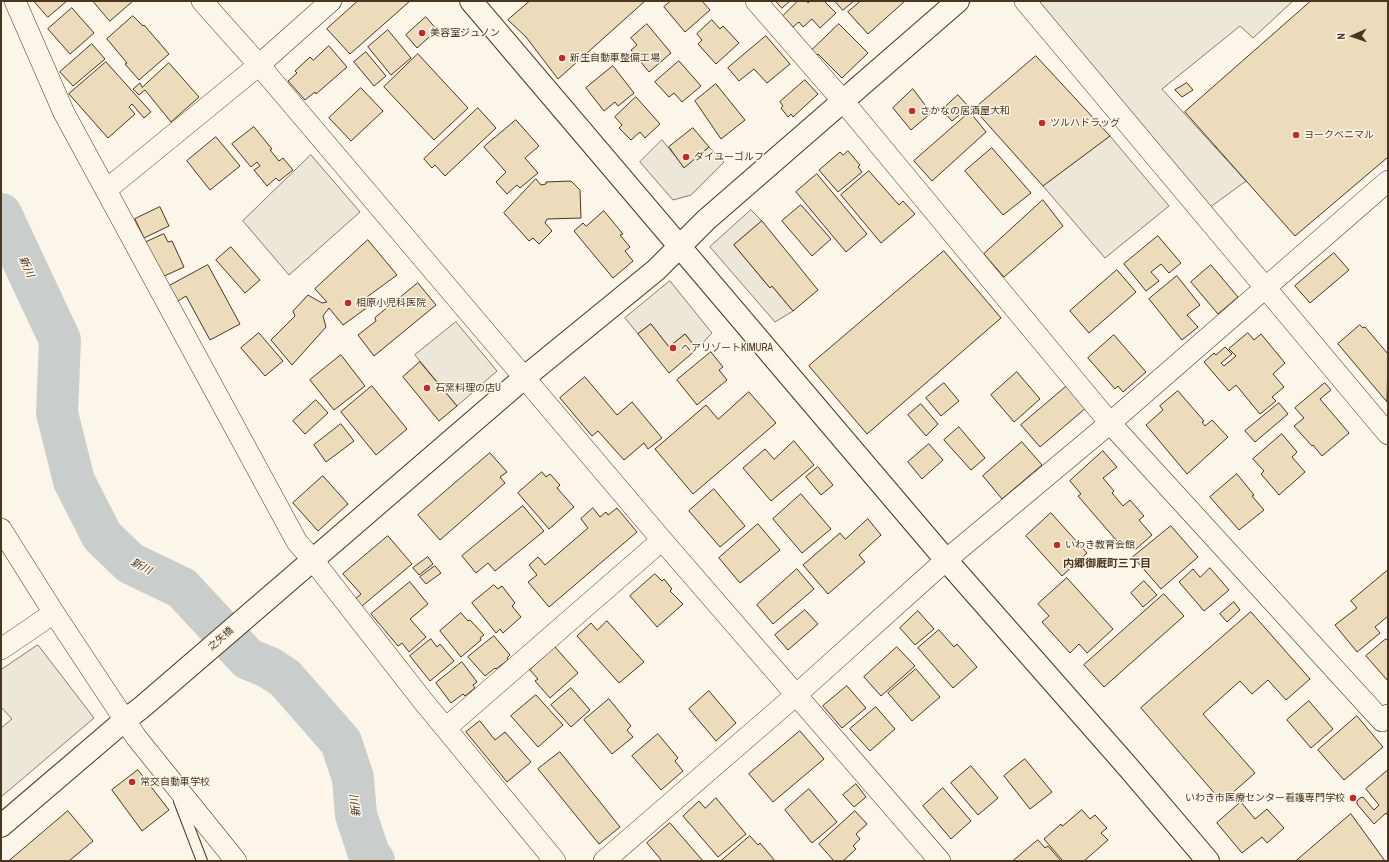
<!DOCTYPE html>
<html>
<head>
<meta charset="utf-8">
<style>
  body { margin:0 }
  #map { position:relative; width:1389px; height:862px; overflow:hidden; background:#fbf6e9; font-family:"Archivo Narrow",sans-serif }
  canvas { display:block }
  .frame { position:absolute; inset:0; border:2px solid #4a3520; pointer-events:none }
  .north { position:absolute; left:1333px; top:16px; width:40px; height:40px; -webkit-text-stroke:3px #fbf6e9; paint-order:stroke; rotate:268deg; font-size:11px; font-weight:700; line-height:16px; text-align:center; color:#4a3520 }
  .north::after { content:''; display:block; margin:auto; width:14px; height:18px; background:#4a3520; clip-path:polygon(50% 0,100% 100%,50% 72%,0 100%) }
</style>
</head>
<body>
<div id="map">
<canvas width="1389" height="862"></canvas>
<div class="frame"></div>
<div class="north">N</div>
</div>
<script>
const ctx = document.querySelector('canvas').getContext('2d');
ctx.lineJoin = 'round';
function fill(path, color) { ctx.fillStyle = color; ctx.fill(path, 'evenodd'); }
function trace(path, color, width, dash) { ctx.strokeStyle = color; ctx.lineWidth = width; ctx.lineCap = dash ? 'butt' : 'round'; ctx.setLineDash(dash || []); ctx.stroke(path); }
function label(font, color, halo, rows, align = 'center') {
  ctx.font = font + ' "Archivo Narrow","Noto Sans JP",sans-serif'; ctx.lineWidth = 3; ctx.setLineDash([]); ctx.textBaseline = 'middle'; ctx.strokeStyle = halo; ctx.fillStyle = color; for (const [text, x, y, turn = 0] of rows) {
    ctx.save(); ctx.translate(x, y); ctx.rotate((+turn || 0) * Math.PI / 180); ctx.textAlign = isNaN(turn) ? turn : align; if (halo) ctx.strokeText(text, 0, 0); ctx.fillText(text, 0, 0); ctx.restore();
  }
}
const parking = new Path2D(`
  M1034,1H1293L1253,38L1240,26L1162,89L1246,181L1209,208Z
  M1110,136L1169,206L1105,258L1043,186Z
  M662,140L684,167L709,147L724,162L691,195L673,200L640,162Z
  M311,155L360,212L289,275L243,221Z
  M751,210L762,221L734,245L770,288L772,286L793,311L775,322L710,247Z
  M670,281L712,333L697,349L685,334L669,347L651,324L638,334L625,318Z
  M456,322L497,371L457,406L415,355Z
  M38,645L94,718L1,797V728L12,719L1,707V670Z`);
const river = new Path2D(`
  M1,214L60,340L57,413L74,481L102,536L130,563L182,588L248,659L268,667L285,678L341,742L353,778L356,815L369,854L374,861`);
const building = new Path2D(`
  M34,1H67L48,17Z
  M93,1H133L110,21Z
  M358,1H410L350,54L327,29Z
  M530,1H645L558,79L526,37L508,20Z
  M671,1H702L710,10L685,32L664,7Z
  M776,1H790L782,8Z
  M798,1H807L808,3L810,1H824L836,13L820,28L812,19L803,27L799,22L793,27L783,16Z
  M835,1H854L843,10Z
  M861,1H905L868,34L848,12Z
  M1311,1H1388V157L1295,236L1185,112Z
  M72,8L94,33L70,54L48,29Z
  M133,16L143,26L144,25L169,54L139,80L125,64L127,63L107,39Z
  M426,17L437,30L417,48L406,35Z
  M712,20L720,29L723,26L739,43L716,64L698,44L702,40L697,34Z
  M647,24L671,53L649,72L631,50L637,45L631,38Z
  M839,24L868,53L842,78L818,54L816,56L811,51Z
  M388,30L411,58L391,75L368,47Z
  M766,36L790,64L767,83L754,69L739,81L728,68Z
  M92,44L105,59L73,86L60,72Z
  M329,46L347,67L316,94L315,92L305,100L288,81L297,73L295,71L310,57L313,60Z
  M366,52L386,76L374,86L354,62Z
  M418,54L468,108L434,140L384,87Z
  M1036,56L1110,136L1043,186L974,109Z
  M679,61L701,86L682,102L674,93L669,97L655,82Z
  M106,62L151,112L144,118L132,104L129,107L135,114L108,138L69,94Z
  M169,63L199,97L171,122L145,90L139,95L133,89L140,83L142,87Z
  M613,66L634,93L618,106L615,102L604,111L586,88Z
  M805,80L818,94L793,117L791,114L788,117L781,108L783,106L780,102Z
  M1187,83L1193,90L1182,97L1175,90Z
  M716,84L745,120L721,139L695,101Z
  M361,88L383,111L351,141L329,118Z
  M913,89L931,113L911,130L893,108Z
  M958,95L969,107L952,121L942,110Z
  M636,97L660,124L645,138L640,132L631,140L619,128L622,125L615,117Z
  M478,108L496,128L445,176L435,165L432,168L424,159Z
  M970,112L986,132L932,181L914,161Z
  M516,120L539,146L525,158L538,173L520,188L517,185L507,194L496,182L506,172L484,147Z
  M254,127L272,149L270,150L279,161L283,158L293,170L279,181L276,178L267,186L254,170L260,166L257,162L251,167L232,144Z
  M693,128L709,147L684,168L669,147Z
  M216,137L240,166L210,190L187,161Z
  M992,148L1031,193L1003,215L965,171Z
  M848,151L860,165L858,167L862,172L838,192L819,170L840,152L843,155Z
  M869,171L899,205L903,201L915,214L881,243L841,195Z
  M817,174L867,234L846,252L796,192Z
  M536,179L541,185L546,184V182L571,181L580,190L581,218L547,219L545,223L552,231L539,244L533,238L529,241L504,213Z
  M1043,200L1063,226L1004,277L984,254Z
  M801,205L831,239L812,256L782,221Z
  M160,207L169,226L144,238L135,219Z
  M604,211L623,234L620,235L630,247L625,251L633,261L613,278L574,231L583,223L586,226Z
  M762,221L818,290L793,311L772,286L770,288L734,245Z
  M164,234L168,242L172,241L184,267L160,278L144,243Z
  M1158,236L1181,263L1169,273L1161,264L1151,272L1159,281L1146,291L1124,264Z
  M368,240L397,275L367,297L372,304L343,325L329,308L323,316L326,327L292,365L271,340L295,316L293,311L308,295L322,303L327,302L315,289Z
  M231,247L260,280L245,293L216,260Z
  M944,251L1001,318L867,434L809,366Z
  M1334,253L1349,270L1310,303L1295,286Z
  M208,265L240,324L210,340L186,296L178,301L169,286Z
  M1211,265L1238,297L1218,314L1191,282Z
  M1117,270L1136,292L1089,333L1070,311Z
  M1177,276L1200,305L1187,315L1198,327L1182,340L1149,299Z
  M418,283L436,305L374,356L358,335L376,321L375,318Z
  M651,324L669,347L685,334L697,349L669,373L638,334Z
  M1360,325L1363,328L1365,327L1388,354L1387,402L1338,344Z
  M259,333L283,361L265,376L241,348Z
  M1248,333L1254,340L1261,334L1285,363L1273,374L1284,387L1272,397L1276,401L1260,414L1236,385L1229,391L1204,362L1214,353L1216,355L1225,347L1232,354L1221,363L1224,366L1236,356L1229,349Z
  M1114,335L1146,372L1123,392L1118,386L1115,389L1088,358Z
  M711,352L723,367L719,370L727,380L697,405L677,380Z
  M341,355L365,386L334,410L310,380Z
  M420,362L457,406L439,421L403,377Z
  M1017,372L1040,399L1014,422L991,395Z
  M585,377L617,415L632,402L662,438L648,449L644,443L624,460L598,431L592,436L560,398Z
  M944,383L959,401L941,416L926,398Z
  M1325,383L1331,390L1320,399L1349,433L1322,456L1313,445L1312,446L1294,426L1304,418L1295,408Z
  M1068,385L1087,407L1040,447L1021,425Z
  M372,386L407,429L376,455L341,412Z
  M1178,391L1204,421L1202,422L1205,426L1212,420L1228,437L1187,474L1146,425L1163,410L1160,406Z
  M749,392L776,423L693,494L655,449L706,405L718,419Z
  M316,400L328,413L305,434L293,421Z
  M1279,403L1288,414L1255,442L1245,431Z
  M921,404L938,424L926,436L908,415Z
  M341,424L354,441L326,462L314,445Z
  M959,427L985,458L971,470L944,440Z
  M1282,434L1297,452L1292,457L1305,472L1279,495L1261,474L1264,471L1253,459Z
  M794,441L814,465L771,501L743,468L765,449L774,459Z
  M1022,442L1042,465L1002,499L983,476Z
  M929,444L943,460L922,479L908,462Z
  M1103,451L1117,467L1103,478L1114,491L1112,493L1123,506L1130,500L1144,516L1139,520L1152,535L1135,550L1129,543L1123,548L1078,496L1081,494L1070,481Z
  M490,453L507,472L500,477L505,483L440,540L418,515Z
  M818,467L833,485L821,495L806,477Z
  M542,472L546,477L550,474L560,485L557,488L574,507L549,529L518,493Z
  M1237,474L1254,495L1252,496L1264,510L1239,530L1210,497Z
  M323,476L348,504L318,531L293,503Z
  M714,489L745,526L720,547L689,511Z
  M801,494L831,529L802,553L773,519Z
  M523,506L544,531L495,571L488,563L476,573L462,556Z
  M593,508L600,517L606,512L608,515L617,508L637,532L549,607L528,582L537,575L529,565L538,557L545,565L588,528L581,519Z
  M1051,513L1087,553L1062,576L1026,536Z
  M868,519L881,535L859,555L865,562L828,594L803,565L840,533L845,539Z
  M758,524L780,550L740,583L719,558Z
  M1171,526L1198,557L1161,589L1133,557Z
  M388,536L412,564L362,606L355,599L361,594L343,574Z
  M428,557L433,564L419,575L413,568Z
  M435,566L441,573L426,584L420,577Z
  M1210,568L1229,590L1204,611L1179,582L1193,569L1200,577Z
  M797,569L814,589L773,624L757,605Z
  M1388,570V616L1375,627L1380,633L1357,652L1335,625L1357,608L1351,601Z
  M655,574L662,581L664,579L672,589L670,591L683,604L657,627L630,596Z
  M1067,578L1113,629L1087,653L1079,644L1070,653L1042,622L1049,616L1038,604Z
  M1144,581L1157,595L1143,607L1131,593Z
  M410,582L428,604L410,619L426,637L409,652L402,643L398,646L371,614Z
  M494,585L498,589L502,586L515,603L512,606L521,617L503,633L500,629L496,633L472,603Z
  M1164,594L1184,616L1104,687L1084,665Z
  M1234,602L1240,610L1227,622L1220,614Z
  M805,610L818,624L788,650L775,635Z
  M918,611L934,629L915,645L900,628Z
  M1251,612L1310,679L1286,700L1268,680L1252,694L1240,681L1203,714L1255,773L1222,802L1141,708Z
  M461,613L468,621L470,620L484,635L480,638L481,640L461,657L440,631Z
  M607,621L644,662L619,683L577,636L591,623L597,630Z
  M939,630L954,647L957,644L977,667L953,688L918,648Z
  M494,636L510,655L507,658L508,660L496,669L495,668L485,676L468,657Z
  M431,639L437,647L440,644L454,661L430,681L410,656Z
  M1386,639L1388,641V681L1366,656Z
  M555,647L578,673L550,698L535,681L538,679L530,670Z
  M897,647L915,666L881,696L864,677Z
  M462,662L477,682L473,685L475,688L465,696L463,694L451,703L436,683Z
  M916,669L940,697L912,721L888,693Z
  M847,686L866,708L842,728L823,706Z
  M571,688L590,710L571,727L551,705Z
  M709,691L736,723L716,741L689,709Z
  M536,695L563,725L538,747L511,716Z
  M609,699L631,726L627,730L633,737L612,754L584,720Z
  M1309,701L1333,729L1311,748L1287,720Z
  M876,707L895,729L870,751L850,729Z
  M1357,716L1383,747L1344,780L1318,750Z
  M480,721L495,740L505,732L531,762L507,782L466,732Z
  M800,731L824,759L773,802L749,774Z
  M658,734L678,758L675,761L683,771L661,790L632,756Z
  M560,752L620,827L599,844L538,769Z
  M1025,759L1052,792L1030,809L1004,776Z
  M971,766L998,798L978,815L951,783Z
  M138,770L169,810L142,831L112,790Z
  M1388,770V816L1386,813L1374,824L1357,804V801L1360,798L1363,797L1374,810L1379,805L1366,789Z
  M856,784L866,797L854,807L843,795Z
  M943,788L971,821L951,839L923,806Z
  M809,789L837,822L812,843L785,810Z
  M716,798L746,834L718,857L683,816L699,801L705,808Z
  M1241,802L1255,819L1267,809L1284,828L1267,843L1262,837L1242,853L1217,823Z
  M1082,810L1090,819L1095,815L1107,828L1101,833L1108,840L1084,861H1063L1044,839L1061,824L1062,826Z
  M68,811L93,841L69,861H9Z
  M855,811L867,824L856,834L860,839L853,846L856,849L843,861H834L819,844Z
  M1351,814L1385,861H1296Z
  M670,823L703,861H662L647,843Z
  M750,836L758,845L760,843L775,861H721Z
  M1038,840L1045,848L1048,846L1061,861H1013Z`);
const service = new Path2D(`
  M179,801L202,861`);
const minor = new Path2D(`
  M15,1L64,113L297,542L312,559L423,701L555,861
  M202,1L259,65L662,540L940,861
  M756,1L843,101L1110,423L1382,721L1388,715
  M1025,1L1388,434
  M106,190L259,65L331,1
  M1,529L54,613L136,737L236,861
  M1,649L54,613
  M446,728L662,540
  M604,861L796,695L946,560L1110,423L1388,181`);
const tertiary = new Path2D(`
  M471,1L946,560L1128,767L1208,861
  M1,826L125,720L141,708L525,377L656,270L706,220L958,1`);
const markers = [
  [422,33,4,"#c62828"],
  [562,58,4,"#c62828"],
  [912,111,4,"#c62828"],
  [1042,123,4,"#c62828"],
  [1296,135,4,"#c62828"],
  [686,157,4,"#c62828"],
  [348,303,4,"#c62828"],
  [673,348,4,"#c62828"],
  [427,388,4,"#c62828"],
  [1057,545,4,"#c62828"],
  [132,782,4,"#c62828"],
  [1353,798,4,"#c62828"]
];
const poiNames = [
  ["美容室ジュノン",430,33],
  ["新生自動車整備工場",570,58],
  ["さかなの居酒屋大和",920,111],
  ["ツルハドラッグ",1050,123],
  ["ヨークベニマル",1304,135],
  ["ダイユーゴルフ",694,157],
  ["相原小児科医院",356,303],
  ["ヘアリゾートKIMURA",681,348],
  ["石窯料理の店U",435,388],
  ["いわき教育会館",1065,545],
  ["常交自動車学校",140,782],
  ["いわき市医療センター看護専門学校",1345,798,"right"]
];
const streetNames = [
  ["之矢橋",221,639,-41]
];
const waterNames = [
  ["新川",26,267,65],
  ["新川",141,567,28],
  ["新川",356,806,-97]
];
const neighbourhoodNames = [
  ["内郷御厩町三丁目",1107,564]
];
fill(parking, '#ede7d9');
trace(parking, '#887966', 1);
trace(river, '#c9cecd', 42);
fill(building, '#ecdcbc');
trace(building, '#4a3520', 1);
trace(service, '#4a3520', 12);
trace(minor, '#4a3520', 22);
trace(tertiary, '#4a3520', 24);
trace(service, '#fbf6e9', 10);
trace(minor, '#fbf6e9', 21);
trace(tertiary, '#fbf6e9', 22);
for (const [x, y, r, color] of markers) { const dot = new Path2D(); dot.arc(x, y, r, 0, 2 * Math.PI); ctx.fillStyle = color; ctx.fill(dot); trace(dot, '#fbf6e9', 1.5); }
label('10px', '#4a3520', '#fbf6e9', poiNames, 'left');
label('10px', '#4a3520', '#fbf6e9', streetNames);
label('italic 11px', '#4a3520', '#fbf6e9', waterNames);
label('bold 11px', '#4a3520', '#fbf6e9', neighbourhoodNames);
</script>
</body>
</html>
